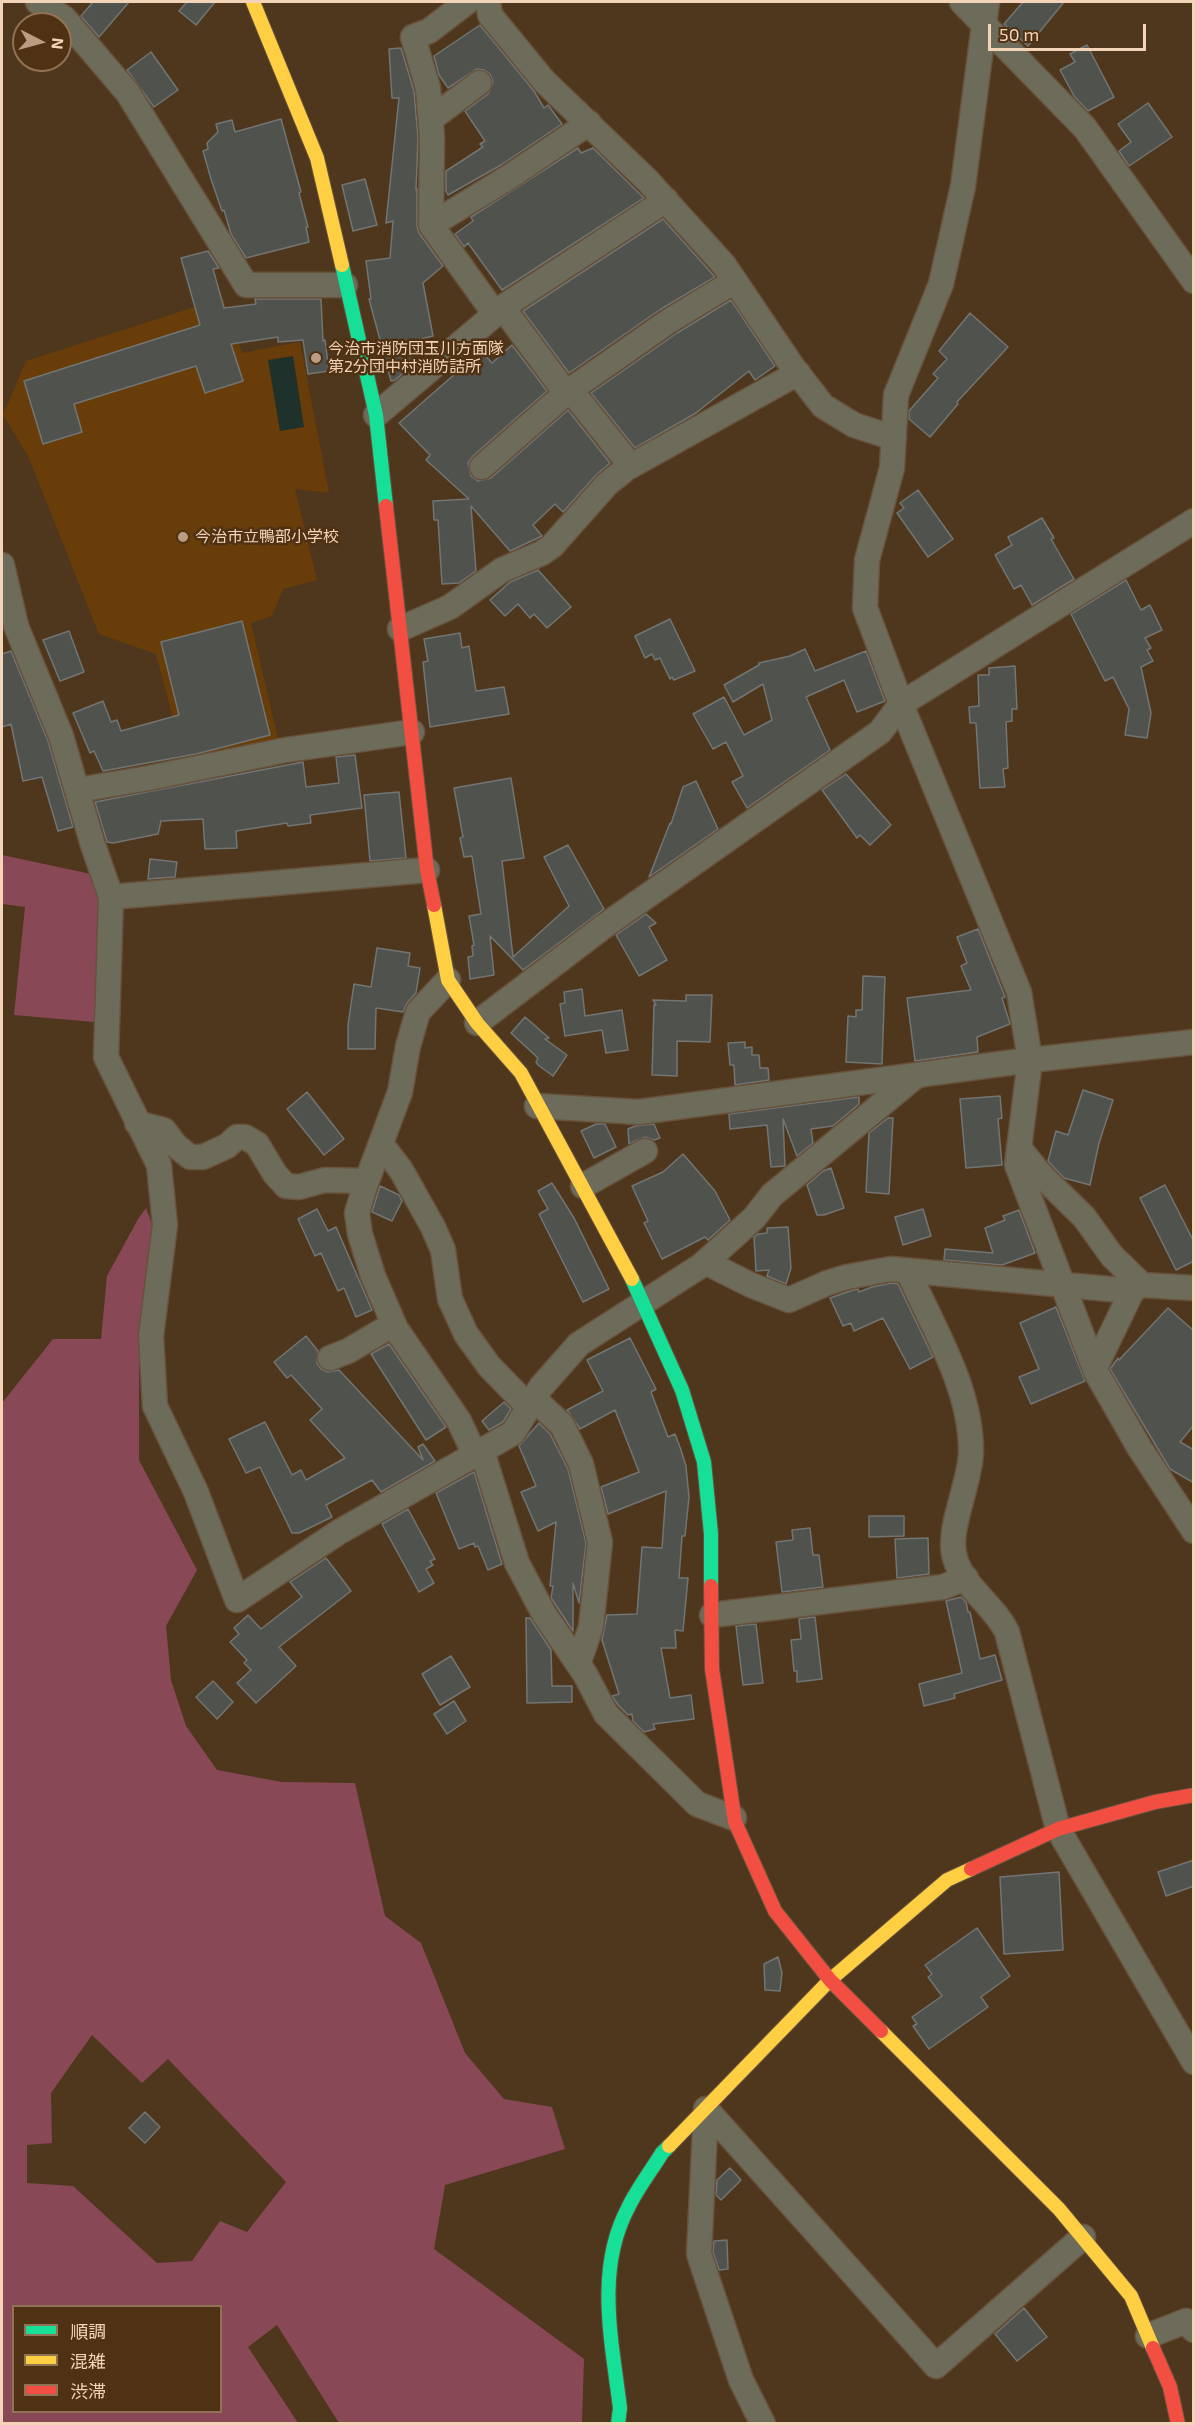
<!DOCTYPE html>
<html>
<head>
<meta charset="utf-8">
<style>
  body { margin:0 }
  #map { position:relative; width:1195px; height:2425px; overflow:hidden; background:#4e371c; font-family:"Exo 2","Noto Sans JP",sans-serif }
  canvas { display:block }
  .frame { position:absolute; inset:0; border:3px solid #f4d4b9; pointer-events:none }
  .legend { position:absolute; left:12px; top:2305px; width:210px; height:108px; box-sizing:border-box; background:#4f3113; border:2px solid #917255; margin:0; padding:8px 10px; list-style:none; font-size:18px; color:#f4d4b9 }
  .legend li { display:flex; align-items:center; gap:12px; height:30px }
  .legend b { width:30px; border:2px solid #917255 }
  .north { position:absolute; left:12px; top:12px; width:60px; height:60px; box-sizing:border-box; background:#4f3113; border:2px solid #917255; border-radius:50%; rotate:96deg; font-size:16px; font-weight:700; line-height:24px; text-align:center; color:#f4d4b9 }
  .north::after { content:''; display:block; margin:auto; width:21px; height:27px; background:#ba9d82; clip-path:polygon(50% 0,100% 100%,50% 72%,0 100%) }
  .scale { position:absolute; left:988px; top:24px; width:158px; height:27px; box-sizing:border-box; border:3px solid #f4d4b9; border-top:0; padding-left:8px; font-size:18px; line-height:21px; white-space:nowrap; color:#f4d4b9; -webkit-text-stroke:4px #4f3113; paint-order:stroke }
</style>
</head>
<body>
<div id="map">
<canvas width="1195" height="2425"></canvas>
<div class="frame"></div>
<ul class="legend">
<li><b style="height:8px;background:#16e098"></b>順調</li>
<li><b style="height:8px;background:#ffcf43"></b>混雑</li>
<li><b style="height:8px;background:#f24e42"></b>渋滞</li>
</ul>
<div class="north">N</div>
<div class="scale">50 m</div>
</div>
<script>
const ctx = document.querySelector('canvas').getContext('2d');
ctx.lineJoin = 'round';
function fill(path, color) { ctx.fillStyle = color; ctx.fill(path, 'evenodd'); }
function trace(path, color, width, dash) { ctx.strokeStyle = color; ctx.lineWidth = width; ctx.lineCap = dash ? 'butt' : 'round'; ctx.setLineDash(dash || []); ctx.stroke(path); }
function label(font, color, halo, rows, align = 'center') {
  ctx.font = font + ' "Exo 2","Noto Sans JP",sans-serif'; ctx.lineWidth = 5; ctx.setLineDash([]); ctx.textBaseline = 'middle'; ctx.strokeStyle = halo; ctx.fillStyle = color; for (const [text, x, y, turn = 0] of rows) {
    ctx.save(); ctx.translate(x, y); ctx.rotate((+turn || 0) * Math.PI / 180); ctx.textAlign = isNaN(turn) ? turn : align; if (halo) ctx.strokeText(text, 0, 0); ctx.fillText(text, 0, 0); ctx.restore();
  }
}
const built = new Path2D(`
  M223,298L242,353L300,342L329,493L295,489L317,580L283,589L272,616L251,623L279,743L184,760L156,654L99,634L28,456L3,415L26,361Z`);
const green = new Path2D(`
  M2,855L91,874L102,904L94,1022L14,1015L25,907L2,904Z
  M146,1208L153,1227L139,1335V1460L197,1570L166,1626L171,1680L186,1726L217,1770L282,1782L355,1783L385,1916L421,1943L465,2053L504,2099L552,2107L565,2149L445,2185L434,2249L584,2359L582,2423H339L277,2325L248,2347L298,2423L2,2424V1403L53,1339H101L107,1276L138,1219ZM92,2035L142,2083L168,2059L286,2182L247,2232L220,2221L192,2261L157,2263L73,2186L27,2183V2145L52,2143L51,2093ZM14,2306H220V2412H14Z`);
const water = new Path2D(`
  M293,356L304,427L280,431L268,360Z`);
const building = new Path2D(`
  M93,2H129L99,37L81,16Z
  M187,2H215L196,25L179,11Z
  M1023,2H1064L1028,46L1004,24Z
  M480,25L534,91L544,108L548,105L562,124L501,165L448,195L446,191V171L483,147L480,144L485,141L465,111L488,94L493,82L490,74L484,70L477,69L448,88L439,75L434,56Z
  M1087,45L1114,97L1088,111L1074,96L1060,70L1075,62L1070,54Z
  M401,48L414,91L418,138L416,190L417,189V226L419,233L443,266L423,283L433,336L409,342L414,364L395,380L391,381L369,299H371L366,261L390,258L393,221L386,223L399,98H392L389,49Z
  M151,52L178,90L154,107L127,70Z
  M1148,103L1172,137L1129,166L1119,151L1131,142L1118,124Z
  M281,119L301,192L299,193L308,227H306L309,242L246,258L231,234L224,210L222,211L211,179L203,151L208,149L207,143L218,132L216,124L232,120L235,132Z
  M578,148L581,153L593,148L644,198L502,290L468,243L464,247L455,234L473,221L471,217Z
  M365,179L377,225L353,231L342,185Z
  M663,219L715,277L661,309L569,373L523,311Z
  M208,251L219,268L213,269L224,308L256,304L255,299H321L323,341L325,340L329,371L308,374L303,340L278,342V337L231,344L243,381L205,393L196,366L74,404L82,432L43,444L24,381L200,325L181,258Z
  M731,300L775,366L755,380L749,371L696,413L635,448L591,393L677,333Z
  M970,313L1008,347L957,402L958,404L930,437L909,419V411L938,378L933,374L947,359L939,351Z
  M512,345L547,391L473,456L468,463L471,476L478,481L491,478L568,410L610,463L596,475L563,512L555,504L533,525L542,536L510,551L471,506L476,571L459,583L442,584L438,520H434L433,501L469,499L426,460L430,455L399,423L481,351L492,363Z
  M918,490L953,539L928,557L897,513L904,508L900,503Z
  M1042,518L1054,538L1051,539L1074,579L1032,605L1021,585L1014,589L995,555L1012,545L1008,537Z
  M538,570L571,607L547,628L534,614L530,618L518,604L505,616L490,600L510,582Z
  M1126,580L1141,610L1150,605L1162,630L1145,638L1151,648L1147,650L1153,661L1141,667L1151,713L1147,738L1125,735L1129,709L1113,677L1105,681L1071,614Z
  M670,619L695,671L674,680L672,677L670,679L660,658L655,660L652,654L645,658L635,636Z
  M242,621L270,735L196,754L103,771L94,751L90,753L73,713L103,701L111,722L117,720L121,731L179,715L161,642Z
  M69,631L84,672L60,681L43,640Z
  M460,633L462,648L469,646L476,691L504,687L509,714L430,727L423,662L428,661L424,639Z
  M805,649L815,671L866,651L885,701L857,712L844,680L806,697L830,750L747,808L732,782L743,776L726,742L713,749L693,714L724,697L744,735L772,720L763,684L733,702L724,685L759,665V663L790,656Z
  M11,651L48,741L73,827L58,831L42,777L23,781L11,724L2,727V654Z
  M1015,666L1017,709H1012V721L1006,722L1008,768L1003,769L1005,787L980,788L976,723H970L969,707L979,706L978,675H989V668Z
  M355,755L362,808L310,815L311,823L288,826L287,823L236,831L237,848L205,849L203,819L161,821L158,834L113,843L107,842L95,802L303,762L306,787L339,783L336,757Z
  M846,774L891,825L870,845L860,835L857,838L822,790Z
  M511,778L524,858L502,861L513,957L569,906L544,857L568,845L604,909L523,970L490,936L494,975L470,979L468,957L473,956L472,946L474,945L469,916L481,914L472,856L464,857L460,838L463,837L454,788Z
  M696,781L718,829L649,877L670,823L671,824L683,787Z
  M399,792L406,858L370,861L364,795Z
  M150,859L177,862L175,877L148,879Z
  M646,914L656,923L649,927L667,960L639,976L616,935Z
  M978,929L1005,997L1002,998L1010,1024L977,1037L978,1052L915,1061L907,998L971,990L961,966L967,963L957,937Z
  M377,948L410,953L408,966L420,968L416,993L407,1003L403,1012L376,1008L375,1049H348V1025L354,984L371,987Z
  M863,976L885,977L882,1064L846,1062L848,1016L856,1017V1010H862Z
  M582,989L585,1016L622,1010L628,1050L606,1053L602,1030L565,1036L560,1004L565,1003L564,992Z
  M686,995H712L710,1042L677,1041V1076L652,1075L654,1005H656L653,1000L686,1001Z
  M525,1017L549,1038L545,1039L567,1055L553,1076L538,1065L536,1062L538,1058L511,1033Z
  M745,1042V1048L752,1047V1055H759L760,1068H768L769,1080L735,1085L734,1065H730L728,1043Z
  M1083,1090L1113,1100L1099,1143L1090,1185L1064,1178L1048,1161L1056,1131L1068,1135Z
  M307,1092L344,1139L324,1155L287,1109Z
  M1000,1096L1002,1118L998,1119L1002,1165L966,1168L960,1099Z
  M859,1097V1104L833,1126L811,1129L813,1143L797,1156L783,1119L785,1166L771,1167L767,1125L730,1129L729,1114Z
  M888,1118H893L889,1194L866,1192L869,1133Z
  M596,1124H605L616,1147L594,1158L581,1131Z
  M654,1124L660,1138L654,1140L645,1137L629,1144L628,1129L635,1126Z
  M683,1154L715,1191L730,1220L708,1240L705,1237L662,1259L644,1223L648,1221L632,1186L663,1172Z
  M831,1168L844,1208L824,1215H817L807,1185L823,1171Z
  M552,1183L574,1218L609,1289L583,1302L539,1214L548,1209L538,1191Z
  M1165,1185L1194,1242V1261L1176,1270L1140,1198Z
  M380,1186L399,1195L402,1201L392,1221L372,1212Z
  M317,1209L328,1231L336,1227L372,1310L356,1317L344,1288L338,1291L321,1253L315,1256L298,1219Z
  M923,1209L931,1236L903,1245L895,1217Z
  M1019,1210L1035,1253L1002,1265L944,1260L945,1249L993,1253L985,1228L1005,1220L1003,1216Z
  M788,1227L791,1268L786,1284L767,1276L769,1270L756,1271L754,1237L758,1234L767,1233V1228Z
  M892,1283L898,1284L933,1357L910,1369L883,1318L854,1331L851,1323L843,1326L830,1298L850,1291L858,1289L859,1292L872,1287Z
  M1056,1307L1085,1381L1031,1404L1019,1377L1039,1369L1020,1323Z
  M1168,1308L1194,1331V1425L1180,1442L1194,1450V1483L1170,1469L1110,1369L1118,1358L1119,1360Z
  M306,1336L318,1351L317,1363L321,1369L328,1372L339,1370L423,1460L418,1447L423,1444L435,1461L381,1492L372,1480L326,1505L332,1517L299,1533H292L260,1467L246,1473L229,1439L265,1422L292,1475L301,1470L306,1480L345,1458L310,1420L322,1409L291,1375L287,1378L274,1362Z
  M630,1338L656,1389L651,1392L668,1437L675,1434L681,1450L686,1466L689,1497L685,1536H682L679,1578H688L683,1631L675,1630L676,1648H661L670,1698L691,1695L694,1719L653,1724L655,1729L644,1732L633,1721L632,1714L628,1715L618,1705L612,1696L619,1694L602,1640L607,1615L637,1614L642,1547L662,1548L666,1491L608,1514L601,1487L639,1472L615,1410L580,1429L567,1410L603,1391L587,1360Z
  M389,1344L446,1427L426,1440L371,1354Z
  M504,1402L511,1409L503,1422L489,1430L482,1421Z
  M539,1423L550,1434L568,1469L586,1543L579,1603L573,1583V1631L551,1598L553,1586H550L556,1522L538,1531L521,1492L536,1486L519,1446Z
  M474,1472L502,1564L488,1570L478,1546L475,1547L474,1543L459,1549L436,1493Z
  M408,1509L435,1559L430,1561L433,1565L426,1569L434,1583L419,1592L382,1524Z
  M869,1516H904V1536L869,1537Z
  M810,1528L813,1555H819L823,1587L782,1592L776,1542L793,1540L792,1530Z
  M928,1538L929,1574L897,1578L895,1539Z
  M326,1558L351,1591L279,1647L296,1666L256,1703L237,1683L251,1670L244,1663L247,1660L230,1642L239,1634L234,1628L248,1615L261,1629L302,1597L290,1582Z
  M961,1597L966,1602L968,1612H970L980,1659L995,1655L1002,1680L954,1694L955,1698L924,1706L919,1684L962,1673L946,1601Z
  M815,1617L822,1679L797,1682V1671H794L791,1640L801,1639L799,1619Z
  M526,1618H530L551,1650L552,1686H572V1702L527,1703Z
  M756,1624L763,1683L743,1685L736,1626Z
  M451,1656L470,1687L440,1705L422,1674Z
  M213,1681L233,1702L217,1719L196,1697Z
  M454,1701L466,1721L447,1734L434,1714Z
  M1194,1860V1886L1166,1896L1158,1872Z
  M1059,1872L1063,1950L1004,1954L1000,1877Z
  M977,1928L1010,1976L981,1997L988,2007L929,2049L913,2026L917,2024L912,2017L942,1996L928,1977L932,1974L925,1965Z
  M778,1957L782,1973L780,1991L765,1990L764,1964Z
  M145,2112L160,2127L145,2143L129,2128Z
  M730,2168L741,2180L721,2200L716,2195L717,2180Z
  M727,2240L728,2269L719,2270L713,2252L714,2241Z
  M1024,2308L1047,2337L1017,2361L995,2334Z`);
const street = new Path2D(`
  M38,2L64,18L128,93L246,285H345
  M467,2L429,31L413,37L428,88L432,137L431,225L495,314
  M488,2L490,15L544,81L648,181L724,265L792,366L823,406L854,425L894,438
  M962,2L1085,128L1194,281
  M987,2L963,186L941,284L896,395L892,468L867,560L865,608L901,704L1019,992L1030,1060L1017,1165L1096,1372L1139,1447L1194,1531
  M431,119L479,83
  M431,225L509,177L589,123
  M503,308L566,393L577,398L631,466
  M376,415L506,305L666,200
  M482,467L566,393L669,321L735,281
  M2,565L16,626L61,736L92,842L111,897L106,1057L159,1165L165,1225L151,1336L155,1406L196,1492L237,1600L339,1532L513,1433L541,1387L579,1344L702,1265L754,1218L772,1195L917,1075
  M400,629L450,607L502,570L542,553L552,546L607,484L627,468L798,373
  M78,790L149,778L286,750L412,732
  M111,897L427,870
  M448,980L418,1012L408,1046L400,1092L365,1186L357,1213L360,1234L373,1276L396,1329L459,1421L475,1455
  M477,1023L603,927L880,732L901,704L1194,521
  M537,1106L639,1112L1030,1060L1194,1042
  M137,1123L164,1130L175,1145L190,1157H203L227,1146L237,1137H245L257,1144L275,1174L286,1186L299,1187L325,1180L366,1181
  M381,1144L401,1170L433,1227L443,1250L450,1299L466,1334L489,1366L529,1407
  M1019,1148L1042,1176L1084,1217L1112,1256L1142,1285
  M583,1186L645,1151
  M705,1262L751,1285L789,1300L827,1283L847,1277L891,1269L1131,1291L1142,1285L1194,1288
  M908,1271C933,1328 971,1387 971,1451C971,1482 946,1531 955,1558C963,1587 994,1605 1007,1632L1058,1829L1194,2062
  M330,1358L348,1351L394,1324
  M1095,1368L1132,1291
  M534,1399L562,1425L581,1464L600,1542L591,1627L578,1664
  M482,1451L517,1563L544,1614L585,1674L606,1714L697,1804L734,1818
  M712,1615L943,1587L966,1578
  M706,2109L936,2366L1083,2237
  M706,2109L699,2254L741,2380L763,2424
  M1148,2336L1186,2321L1194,2330`);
const fast = new Path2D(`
  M342,265L376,415L386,506
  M632,1279L682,1390L704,1462L711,1534V1586
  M618,2424L620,2408C612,2342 595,2270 628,2208C637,2189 651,2171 662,2153L669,2146`);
const slow = new Path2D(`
  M253,2L317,158L342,265
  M434,905L448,980L477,1023L521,1073L632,1279
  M881,2031L1059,2209L1131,2296L1153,2348
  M669,2146L830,1980L947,1880L971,1869`);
const jam = new Path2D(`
  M386,506L427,870L434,905
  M711,1586L712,1669L735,1822L775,1911L830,1980L881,2031
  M971,1869L1058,1829L1155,1802L1194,1795
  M1153,2348L1170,2387L1178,2424`);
const markers = [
  [316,358,6,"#ba9d82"],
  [183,537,6,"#ba9d82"]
];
const poiNames = [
  ["今治市消防団玉川方面隊",328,349],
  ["第2分団中村消防詰所",328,367],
  ["今治市立鴨部小学校",195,537]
];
fill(built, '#683d09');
fill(green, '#894856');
fill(water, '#1f312b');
fill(building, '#50524d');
trace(building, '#737573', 1.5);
trace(street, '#68523c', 27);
trace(fast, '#68523c', 16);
trace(slow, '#68523c', 16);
trace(jam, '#68523c', 16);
trace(street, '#6d6c5a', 24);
trace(fast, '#16e098', 14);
trace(slow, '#ffcf43', 14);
trace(jam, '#f24e42', 14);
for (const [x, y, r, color] of markers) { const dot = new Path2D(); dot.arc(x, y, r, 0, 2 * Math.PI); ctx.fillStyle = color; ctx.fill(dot); trace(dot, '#4f3113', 2); }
label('16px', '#f4d4b9', '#4f3113', poiNames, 'left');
</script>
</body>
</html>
